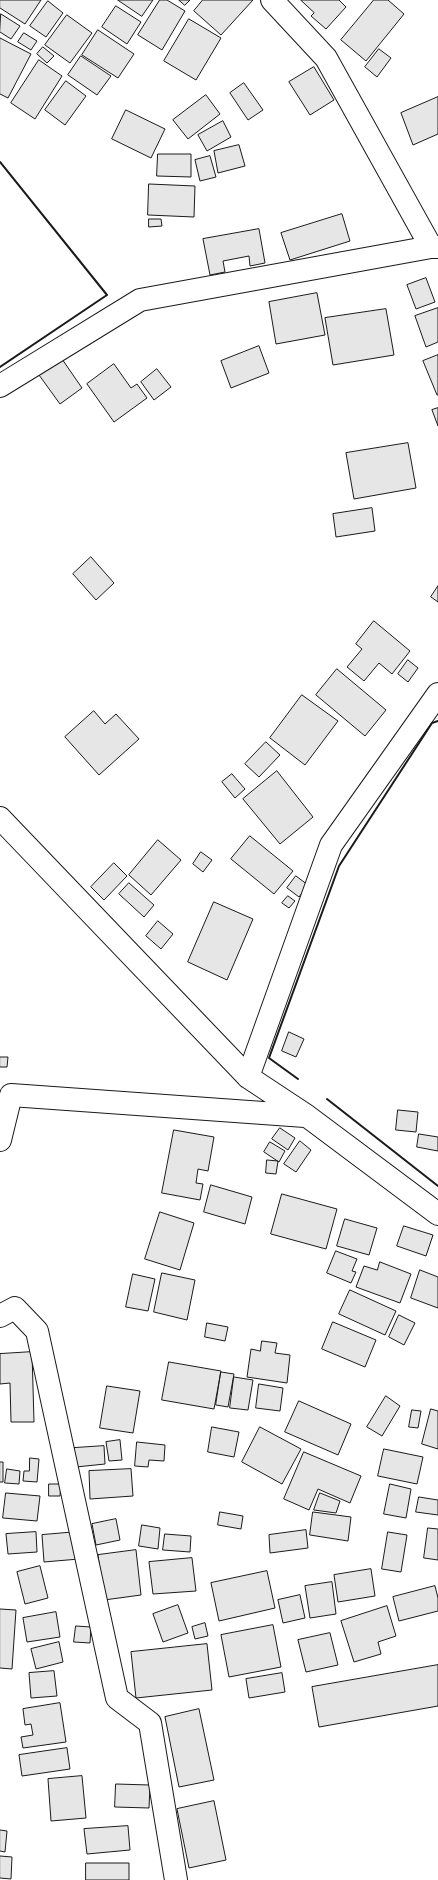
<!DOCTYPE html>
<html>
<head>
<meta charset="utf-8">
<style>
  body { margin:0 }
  canvas { display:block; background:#fff }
</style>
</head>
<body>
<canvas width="438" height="1880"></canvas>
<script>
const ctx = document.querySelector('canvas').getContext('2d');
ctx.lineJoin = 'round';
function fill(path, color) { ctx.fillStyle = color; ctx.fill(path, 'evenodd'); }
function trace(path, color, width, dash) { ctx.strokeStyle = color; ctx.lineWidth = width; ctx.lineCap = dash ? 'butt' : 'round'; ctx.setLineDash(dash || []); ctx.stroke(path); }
const building = new Path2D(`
  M0,0H41L25,24L0,8Z
  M118,0H153L142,16Z
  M160,0H167L185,11L162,50L138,35Z
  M179,0H190L185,5Z
  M203,0H253L221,35L194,11Z
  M301,0H339L346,7L326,29L311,16L314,13Z
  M374,0H388L404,14L366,61L341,40Z
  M48,1L63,13L46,37L30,26Z
  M116,6L141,22L127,44L102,27Z
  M1,14L20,26L11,39L0,32Z
  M67,15L92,33L70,63L45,45Z
  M189,19L221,38L196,80L164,61Z
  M98,30L134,54L118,78L82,55Z
  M24,33L37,41L31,50L18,42Z
  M0,38L31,54L8,98L0,94Z
  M43,47L54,56L47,63L37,54Z
  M379,49L391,58L377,77L365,67Z
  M81,56L111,76L97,95L68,75Z
  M39,60L62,76L35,119L11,103Z
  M314,67L334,100L310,115L289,82Z
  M66,81L86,96L65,125L45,110Z
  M244,83L263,110L248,120L230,93Z
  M206,95L220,114L188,139L173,120Z
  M438,97V134L413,145L401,113Z
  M126,110L165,129L151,158L112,139Z
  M223,121L231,137L207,151L198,135Z
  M239,145L245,166L218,173L214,151Z
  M158,154H191V177L157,176Z
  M210,156L216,177L200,181L195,160Z
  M149,184L195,186L194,217L148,215Z
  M342,214L350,241L290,260L281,233Z
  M149,219H161L162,226L149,227Z
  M259,229L265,263L250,266L249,256L223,261L225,272L210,275L203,239Z
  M426,278L435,302L416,309L407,285Z
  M317,293L325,335L276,344L269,302Z
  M438,308V342L426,347L415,316Z
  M386,309L394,355L333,365L325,318Z
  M259,346L269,373L231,388L221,361Z
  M438,355V395H437L423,361Z
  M62,359L82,388L60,404L39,375Z
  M114,364L131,388L137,384L147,398L114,422L87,384Z
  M157,369L171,387L154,400L141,382Z
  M438,408V426L432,410Z
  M408,443L416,488L354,499L346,453Z
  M372,508L375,531L336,537L333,514Z
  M91,557L114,583L96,600L73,574Z
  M438,586V602L431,597Z
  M374,621L410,651L392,674L379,663L364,681L347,667L362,649L356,644Z
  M408,660L418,668L408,682L398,674Z
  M337,669L386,710L365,736L316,695Z
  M302,695L338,721L305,765L270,738Z
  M94,711L105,724L116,714L139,739L99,775L65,737Z
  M266,742L280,755L259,777L245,764Z
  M277,771L313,817L280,844L243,799Z
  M232,774L245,789L235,798L222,782Z
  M250,836L293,871L274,894L231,859Z
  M158,840L181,860L151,895L129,875Z
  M201,852L212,860L203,872L193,864Z
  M114,863L127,876L104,900L91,887Z
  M296,876L308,885L299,897L287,888Z
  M129,883L154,905L144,917L119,894Z
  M288,896L295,901L289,908L282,903Z
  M214,902L253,919L227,980L188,962Z
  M158,921L173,934L161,949L146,936Z
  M289,1032L304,1039L296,1057L282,1051Z
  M0,1057H8L7,1067H0Z
  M398,1110L418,1112L416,1132L396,1130Z
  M280,1128L295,1138L288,1150L272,1139Z
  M174,1130L214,1137L208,1171L198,1169L196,1183L203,1184L200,1200L162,1193Z
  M419,1134L438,1137V1151L417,1147Z
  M300,1141L311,1150L296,1172L284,1164Z
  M270,1142L285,1151L279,1162L264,1152Z
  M267,1160L278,1161L276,1174L266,1173Z
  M211,1185L252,1197L245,1224L204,1212Z
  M282,1194L337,1209L326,1249L271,1234Z
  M160,1212L194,1223L180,1270L145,1259Z
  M345,1219L377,1228L369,1255L337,1246Z
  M404,1226L433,1235L426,1256L397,1246Z
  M336,1251L357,1259L352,1271L356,1272L351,1283L327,1273Z
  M380,1262L411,1274L400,1303L356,1287L364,1266L377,1270Z
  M420,1270L438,1277V1308L411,1298Z
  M162,1273L195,1280L187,1320L154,1312Z
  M133,1274L155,1279L148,1311L126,1307Z
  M350,1290L396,1311L385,1335L339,1314Z
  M399,1315L415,1323L404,1345L389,1337Z
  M333,1322L376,1340L365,1367L322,1349Z
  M207,1323L228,1327L225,1341L205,1337Z
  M262,1341L277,1343L275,1353L290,1355L287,1383L247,1377L251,1349L260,1351Z
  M32,1352L34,1422H11L10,1383L0,1384V1354Z
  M169,1362L221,1371L214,1409L162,1400Z
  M221,1372L234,1374L228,1407L216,1405Z
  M234,1377L253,1380L248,1410L230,1408Z
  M259,1384L283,1388L280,1411L256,1408Z
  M107,1386L140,1391L133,1433L100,1428Z
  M386,1396L400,1406L382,1436L367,1427Z
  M299,1401L351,1424L338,1455L285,1432Z
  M431,1409L438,1411V1449L422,1444Z
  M412,1410L421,1411L418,1428L409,1427Z
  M212,1427L239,1432L234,1457L208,1452Z
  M260,1427L301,1449L282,1484L242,1462Z
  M120,1440L122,1460L109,1461L106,1442Z
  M137,1442L165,1445L164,1461L149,1460L148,1467L135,1466Z
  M104,1446L105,1464L76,1467L74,1448Z
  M384,1449L423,1457L417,1484L378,1476Z
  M304,1452L361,1476L350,1503L318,1489L309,1510L284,1499Z
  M30,1458L39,1459L37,1482L23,1481L24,1471H29Z
  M0,1462H3V1482H0Z
  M7,1469L20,1471L19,1484L5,1483Z
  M131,1469L133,1496L90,1499L89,1471Z
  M49,1484H61L60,1496H49Z
  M390,1484L411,1489L406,1518L384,1514Z
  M6,1493L40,1496L37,1521L3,1518Z
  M320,1493L340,1501L336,1513L314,1510Z
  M419,1497L438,1500V1515L416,1512Z
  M220,1512L243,1516L241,1529L218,1525Z
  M313,1512L351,1517L348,1541L310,1535Z
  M116,1519L120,1540L96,1545L92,1524Z
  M142,1525L160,1528L158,1549L139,1546Z
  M428,1528L438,1529V1560L424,1558Z
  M306,1530L308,1548L270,1553L269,1535Z
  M36,1532L37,1552L8,1554L6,1534Z
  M77,1532L79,1559L44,1562L42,1535Z
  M388,1532L407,1535L401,1572L382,1569Z
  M165,1534L191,1536L190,1552L163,1550Z
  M136,1550L141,1595L104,1600L98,1555Z
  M192,1558L196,1591L153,1594L149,1562Z
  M40,1566L48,1598L25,1604L17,1572Z
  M371,1569L375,1596L338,1602L334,1575Z
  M267,1571L275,1608L219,1621L211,1583Z
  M332,1582L336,1614L310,1618L305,1586Z
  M435,1586L438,1598V1611L399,1621L393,1597Z
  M300,1595L305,1618L283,1623L278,1600Z
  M178,1605L188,1633L163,1642L153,1614Z
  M387,1606L396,1636L378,1642L381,1654L354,1662L341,1621Z
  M0,1609L16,1610L12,1669L0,1668Z
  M56,1612L60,1637L27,1642L23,1618Z
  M205,1623L208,1636L195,1639L192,1627Z
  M273,1625L281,1667L229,1677L221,1635Z
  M76,1626L91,1627L90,1643L74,1642Z
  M330,1633L338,1665L306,1672L298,1640Z
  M59,1642L63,1662L36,1669L31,1649Z
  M207,1644L212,1690L136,1698L131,1652Z
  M438,1665V1706L319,1727L312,1687Z
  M54,1671L57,1696L31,1698L29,1673Z
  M282,1673L285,1692L249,1698L246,1679Z
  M60,1703L66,1742L23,1748L21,1737L33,1735L31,1724L25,1725L23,1709Z
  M199,1709L214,1780L179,1787L165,1717Z
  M67,1748L70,1769L22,1776L19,1755Z
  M82,1776L86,1818L51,1821L48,1779Z
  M116,1784L150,1785L149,1808L115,1807Z
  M214,1801L226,1860L189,1868L177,1809Z
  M128,1826L130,1850L87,1854L84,1829Z
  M0,1830L7,1831L5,1852L0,1851Z
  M0,1856L12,1857L11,1879L0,1878Z
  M86,1863H129V1880H86Z`);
const minor = new Path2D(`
  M272,0L326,58L431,247
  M0,386L140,300L431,247H438
  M0,818L248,1077L307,1116L438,1214
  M248,1077L331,845L438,694
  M0,1140L11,1095L305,1116
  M0,1316L15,1308L37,1331L117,1698L150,1723L176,1880`);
const wall = new Path2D(`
  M0,162L107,295L0,367
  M298,1079L269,1058L339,866L432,723L438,721
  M327,1099L438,1186`);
fill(building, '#e6e6e6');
trace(building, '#1a1a1a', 1);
trace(minor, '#1a1a1a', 24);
trace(minor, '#fff', 22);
trace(wall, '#1a1a1a', 2);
</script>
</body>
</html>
